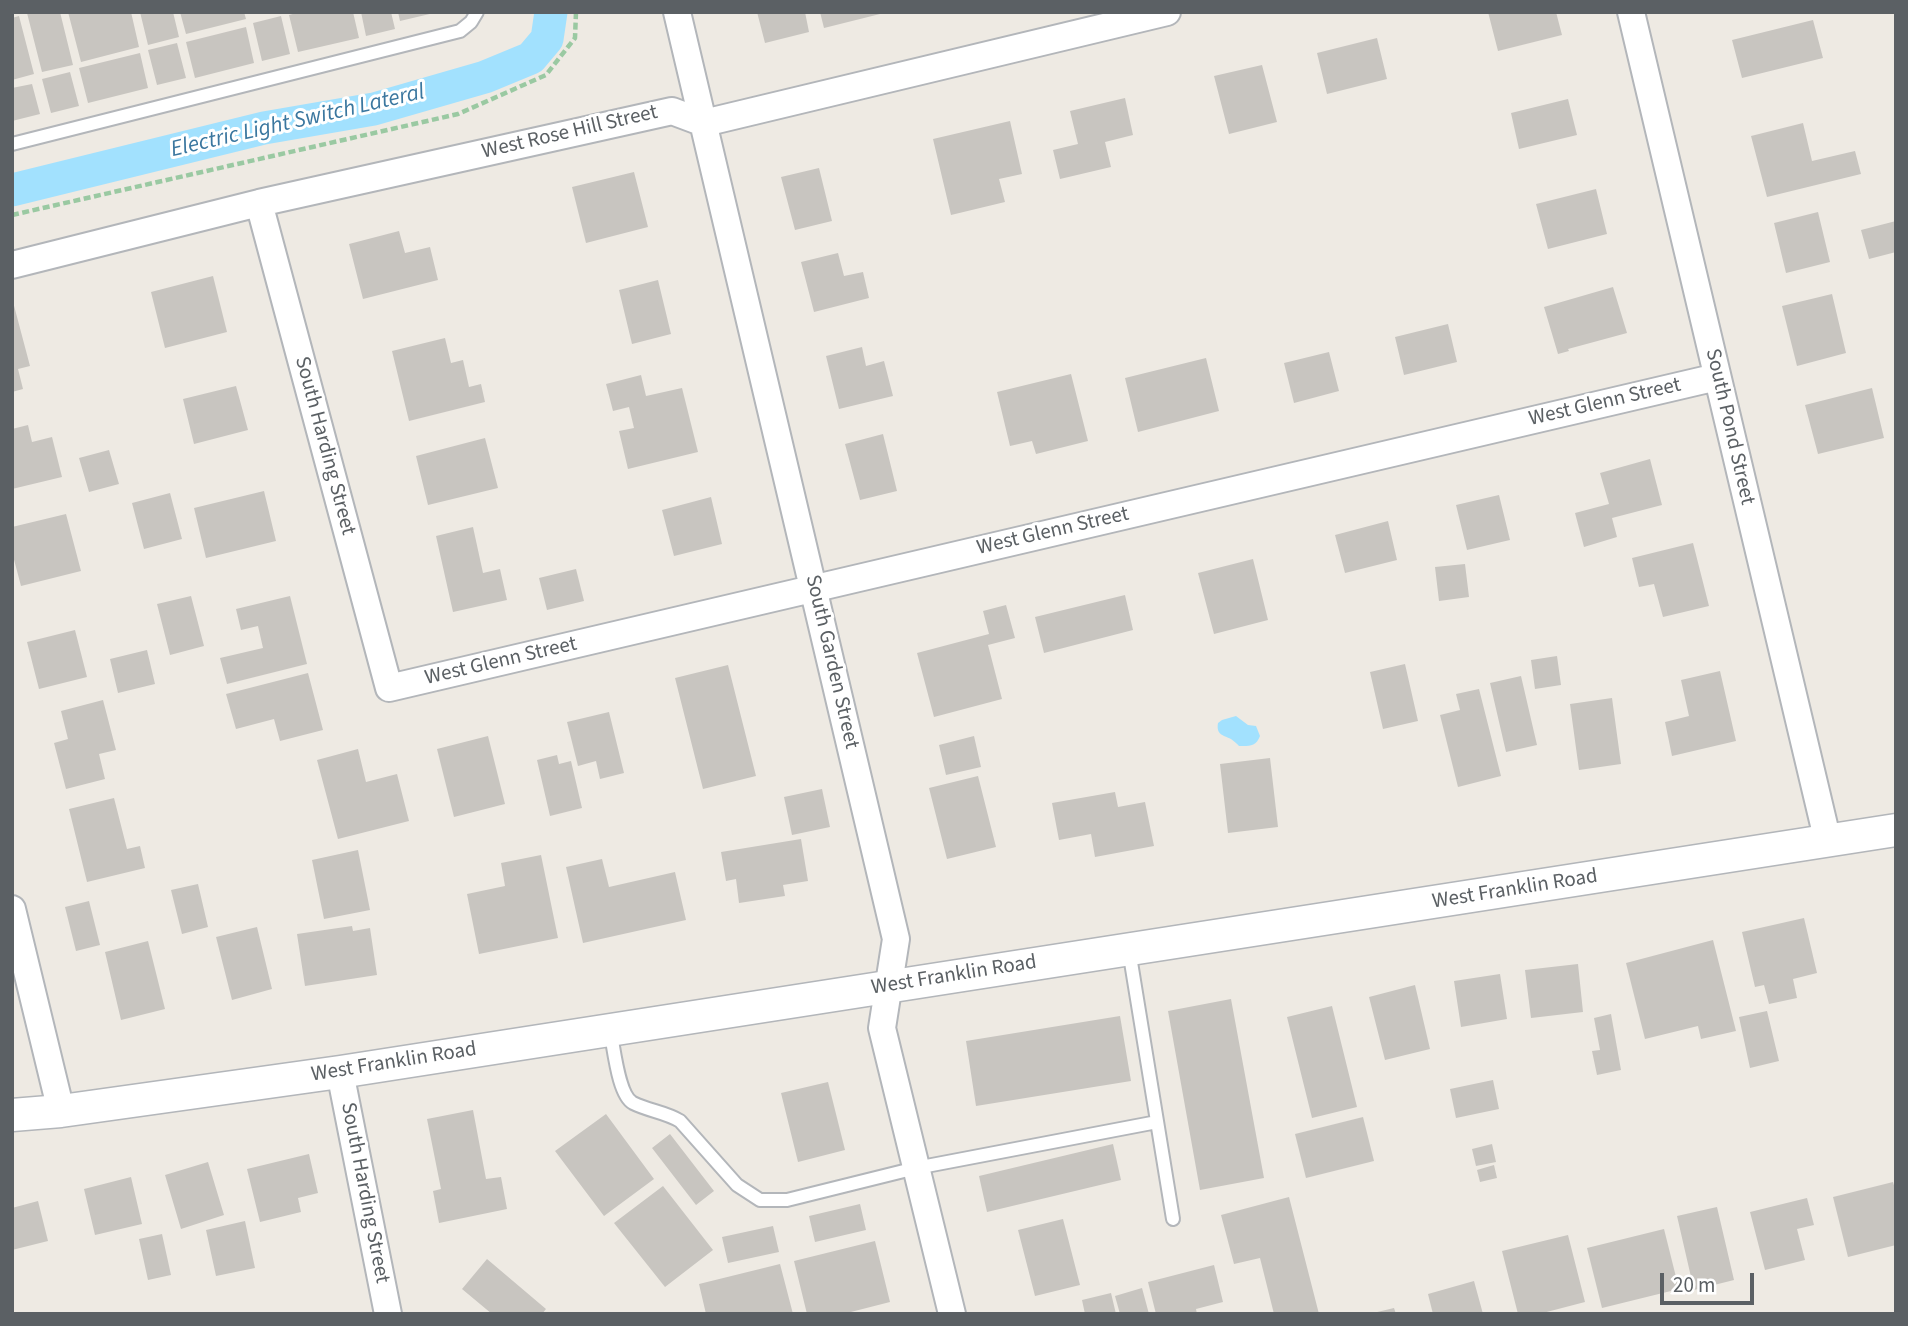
<!DOCTYPE html>
<html>
<head>
<meta charset="utf-8">
<style>
  body { margin:0 }
  #map { position:relative; width:1908px; height:1326px; overflow:hidden; background:#eeeae3; font-family:"Source Sans 3",sans-serif }
  canvas { display:block }
  .frame { position:absolute; inset:0; border:14px solid #5b6064; pointer-events:none }
  .scale { position:absolute; left:1660px; top:1273px; width:94px; height:32px; box-sizing:border-box; border:4px solid #5b6064; border-top:0; padding-left:9px; font-size:21px; line-height:24px; white-space:nowrap; color:#5b6064; -webkit-text-stroke:5px #fff; paint-order:stroke }
</style>
</head>
<body>
<div id="map">
<canvas width="1908" height="1326"></canvas>
<div class="frame"></div>
<div class="scale">20 m</div>
</div>
<script>
const ctx = document.querySelector('canvas').getContext('2d');
ctx.lineJoin = 'round';
function fill(path, color) { ctx.fillStyle = color; ctx.fill(path, 'evenodd'); }
function trace(path, color, width, dash) { ctx.strokeStyle = color; ctx.lineWidth = width; ctx.lineCap = dash ? 'butt' : 'round'; ctx.setLineDash(dash || []); ctx.stroke(path); }
function label(font, color, halo, rows, align = 'center') {
  ctx.font = font + ' "Source Sans 3",sans-serif'; ctx.lineWidth = 6; ctx.setLineDash([]); ctx.textBaseline = 'middle'; ctx.strokeStyle = halo; ctx.fillStyle = color; for (const [text, x, y, turn = 0] of rows) {
    ctx.save(); ctx.translate(x, y); ctx.rotate((+turn || 0) * Math.PI / 180); ctx.textAlign = isNaN(turn) ? turn : align; if (halo) ctx.strokeText(text, 0, 0); ctx.fillText(text, 0, 0); ctx.restore();
  }
}
const water = new Path2D(`
  M1236,716L1248,725L1256,726L1260,736C1256,747 1249,746 1239,746C1237,744 1234,741 1231,739C1223,735 1216,735 1218,723L1222,720Z`);
const canal = new Path2D(`
  M12,190L264,128L374,109L485,77L531,58L547,39L551,12`);
const building = new Path2D(`
  M30,12H60L73,65L42,72L27,13Z
  M68,12H131L139,47L81,62Z
  M140,12H173L179,37L148,45Z
  M180,12H244L246,19L186,34Z
  M300,12H353L359,38L298,52L289,15Z
  M361,12H391L395,29L366,36Z
  M398,12H434V13L400,21Z
  M757,12H805L809,32L765,43Z
  M820,12H884V13L824,28Z
  M1488,12H1556L1562,35L1498,51Z
  M19,16L34,74L12,80V18Z
  M281,16L290,54L262,61L253,23Z
  M1813,20L1823,58L1742,78L1732,40Z
  M246,27L254,63L195,78L186,42Z
  M1377,38L1387,79L1327,94L1317,53Z
  M177,43L186,78L157,85L148,50Z
  M140,53L148,88L88,103L79,68Z
  M1262,65L1277,122L1229,134L1214,76Z
  M70,72L79,106L51,113L42,79Z
  M32,84L40,114L12,121V88Z
  M1125,98L1133,135L1105,142L1111,167L1060,179L1053,150L1078,144L1070,111Z
  M1568,99L1577,135L1519,149L1511,113Z
  M1010,121L1022,174L999,179L1005,202L951,215L933,139Z
  M1803,123L1812,161L1855,151L1861,174L1767,197L1751,136Z
  M819,168L832,221L795,230L781,177Z
  M634,172L648,227L586,243L572,187Z
  M1596,189L1607,234L1548,249L1536,204Z
  M1818,212L1830,262L1786,273L1774,223Z
  M1896,221V252L1869,259L1861,230Z
  M399,231L405,253L430,247L438,280L363,299L349,244Z
  M838,253L844,276L863,272L869,298L814,312L801,262Z
  M213,276L227,332L165,348L151,292Z
  M658,280L671,334L632,344L619,290Z
  M1613,287L1627,333L1568,349L1569,351L1558,354L1544,307Z
  M1832,294L1846,353L1797,366L1782,306Z
  M12,298L30,366L18,369L23,389L12,392Z
  M1448,324L1457,362L1404,375L1395,337Z
  M445,338L451,363L463,360L469,387L481,384L485,402L409,421L392,351Z
  M862,347L866,366L884,361L893,396L839,409L826,356Z
  M1329,352L1339,391L1294,403L1284,363Z
  M1206,358L1219,411L1138,432L1125,378Z
  M1071,374L1088,441L1036,454L1032,441L1010,446L997,392Z
  M641,375L646,396L682,388L698,452L628,469L619,431L634,428L629,407L613,411L606,384Z
  M236,386L248,430L194,444L183,399Z
  M1872,388L1884,438L1818,454L1805,405Z
  M28,425L32,442L52,437L62,477L12,489V429Z
  M883,434L897,491L860,500L845,444Z
  M485,438L498,488L428,505L416,456Z
  M109,450L119,484L89,492L79,458Z
  M1650,459L1662,505L1612,518L1617,537L1584,547L1575,513L1609,504L1600,473Z
  M264,491L276,541L206,558L194,508Z
  M170,493L182,539L144,549L132,503Z
  M1499,495L1510,540L1467,550L1456,505Z
  M711,497L722,544L674,556L662,510Z
  M66,514L81,571L21,586L12,552V527Z
  M1388,521L1397,560L1345,573L1335,535Z
  M473,527L483,573L500,569L507,600L453,612L436,536Z
  M1693,543L1709,606L1663,617L1654,584L1639,587L1632,558Z
  M1253,559L1268,620L1214,634L1198,573Z
  M1465,564L1469,597L1439,601L1435,567Z
  M576,569L584,601L547,610L539,578Z
  M1125,595L1133,630L1044,653L1035,617Z
  M191,596L204,646L170,655L157,604Z
  M290,596L307,664L227,684L220,658L263,648L258,626L241,630L236,609Z
  M1006,605L1015,638L988,645L1002,699L934,717L917,653L989,634L983,611Z
  M75,630L87,677L39,689L27,642Z
  M147,650L155,684L118,693L110,659Z
  M1557,656L1561,685L1535,689L1531,660Z
  M1405,664L1418,721L1383,729L1370,672Z
  M728,665L756,776L703,789L675,678Z
  M1720,671L1736,741L1672,756L1665,722L1689,716L1681,680Z
  M308,673L323,730L280,741L274,719L236,729L226,694Z
  M1521,676L1537,745L1506,752L1490,683Z
  M1479,689L1501,776L1458,787L1440,715L1460,710L1456,694Z
  M1612,698L1621,764L1579,770L1570,704Z
  M103,700L116,750L99,754L105,779L66,789L54,743L68,739L61,711Z
  M609,712L624,773L600,779L596,761L578,766L567,722Z
  M488,736L505,804L454,817L437,749Z
  M974,736L981,767L946,775L939,745Z
  M358,749L366,782L397,774L409,821L338,839L317,760Z
  M557,755L559,764L571,761L582,808L550,816L537,760Z
  M1270,758L1278,827L1228,833L1220,764Z
  M978,776L996,847L947,859L929,788Z
  M822,789L830,827L792,835L784,797Z
  M1115,792L1118,807L1145,802L1154,846L1095,857L1091,834L1059,840L1052,803Z
  M114,798L127,849L140,846L145,868L87,882L69,809Z
  M801,839L808,881L783,885L785,896L739,903L736,879L726,881L721,852Z
  M358,850L370,910L324,919L312,860Z
  M541,855L558,938L479,954L467,894L505,886L501,863Z
  M602,859L609,887L675,872L686,920L583,943L566,867Z
  M198,884L208,927L182,934L171,890Z
  M89,901L100,945L76,951L65,907Z
  M1804,918L1817,973L1793,979L1797,998L1769,1004L1764,985L1755,987L1742,932Z
  M352,926L353,931L370,928L377,975L305,986L297,934Z
  M257,927L272,989L232,1000L216,937Z
  M1713,940L1736,1031L1701,1039L1698,1026L1645,1039L1626,963Z
  M148,941L165,1009L121,1020L105,952Z
  M1578,964L1583,1012L1531,1018L1525,970Z
  M1500,974L1507,1019L1461,1027L1454,981Z
  M1415,985L1430,1049L1385,1060L1369,997Z
  M1231,999L1264,1178L1200,1190L1168,1011Z
  M1332,1006L1357,1107L1312,1118L1287,1017Z
  M1767,1011L1779,1061L1750,1068L1739,1017Z
  M1611,1014L1621,1070L1597,1075L1592,1051L1600,1050L1594,1018Z
  M1120,1016L1131,1081L976,1106L966,1041Z
  M1493,1080L1499,1109L1456,1118L1450,1089Z
  M828,1082L845,1150L798,1162L781,1093Z
  M473,1110L486,1179L501,1177L507,1209L439,1223L433,1191L441,1189L427,1119Z
  M606,1114L654,1179L604,1216L555,1151Z
  M1363,1117L1374,1161L1306,1178L1295,1134Z
  M670,1134L714,1191L696,1205L652,1148Z
  M1113,1144L1121,1180L987,1212L979,1176Z
  M1492,1144L1496,1162L1476,1166L1472,1149Z
  M309,1154L318,1193L298,1198L301,1212L260,1222L247,1169Z
  M208,1162L224,1215L181,1229L165,1175Z
  M1494,1165L1497,1178L1480,1182L1477,1170Z
  M131,1177L142,1224L95,1235L84,1189Z
  M1893,1182L1896,1192V1245L1848,1257L1833,1197Z
  M663,1186L713,1250L665,1287L614,1223Z
  M1289,1197L1319,1314H1274L1260,1258L1234,1264L1221,1215Z
  M1807,1198L1814,1225L1797,1229L1805,1260L1765,1270L1750,1212Z
  M38,1201L48,1241L12,1250V1208Z
  M860,1204L866,1230L815,1242L809,1216Z
  M1717,1207L1734,1280L1694,1290L1677,1216Z
  M1063,1219L1080,1285L1035,1296L1018,1230Z
  M245,1221L255,1268L216,1276L206,1230Z
  M773,1226L779,1252L728,1263L722,1237Z
  M1664,1229L1679,1289L1602,1308L1587,1248Z
  M162,1234L171,1275L148,1280L139,1239Z
  M1568,1235L1585,1302L1539,1314H1518L1502,1251Z
  M875,1241L890,1302L843,1314H807L794,1261Z
  M487,1259L546,1309L542,1314H492L462,1289Z
  M780,1264L793,1314H706L699,1284Z
  M1214,1265L1223,1302L1196,1309L1197,1314H1156L1148,1282Z
  M1474,1281L1483,1314H1433L1428,1294Z
  M1142,1288L1149,1314H1120L1115,1296Z
  M1111,1293L1116,1314H1085L1082,1300Z
  M1394,1308L1396,1314H1374L1373,1313Z`);
const path = new Path2D(`
  M12,215L458,114L546,75L575,38L576,12`);
const service = new Path2D(`
  M12,144L460,31L471,22L477,12
  M1129,950L1173,1219
  M610,1030C614,1047 618,1095 633,1103C649,1111 665,1112 680,1121L737,1185L760,1200H787L916,1168L1157,1122`);
const minor = new Path2D(`
  M677,12L896,939L882,1028L952,1314
  M1631,12L1828,842
  M259,203L389,688L1717,377
  M12,265L259,203L672,111L704,123L1167,12
  M12,909L61,1111
  M340,1072L388,1314`);
const tertiary = new Path2D(`
  M12,1115L61,1111L340,1072L1896,830`);
const streetNames = [
  ["West Rose Hill Street",570,133,-13],
  ["West Glenn Street",1605,403,-13],
  ["South Pond Street",1729,427,77],
  ["South Harding Street",324,446,75],
  ["West Glenn Street",1053,532,-13],
  ["West Glenn Street",501,662,-13],
  ["South Garden Street",831,662,77],
  ["West Franklin Road",1515,890,-9],
  ["West Franklin Road",954,976,-9],
  ["West Franklin Road",394,1063,-9],
  ["South Harding Street",364,1193,79]
];
const waterNames = [
  ["Electric Light Switch Lateral",298,122,-13]
];
fill(water, '#a2e1fe');
trace(canal, '#a2e1fe', 33);
fill(building, '#c8c5c0');
trace(service, '#b3b6ba', 16);
trace(minor, '#b3b6ba', 30);
trace(tertiary, '#b3b6ba', 35);
trace(path, '#9ac9a2', 4.5, [7, 3.5]);
trace(service, '#fff', 12);
trace(minor, '#fff', 26);
trace(tertiary, '#fff', 32);
label('21px', '#5b6064', '#fff', streetNames);
label('italic 23px', '#3b779f', '#fff', waterNames);
</script>
</body>
</html>
